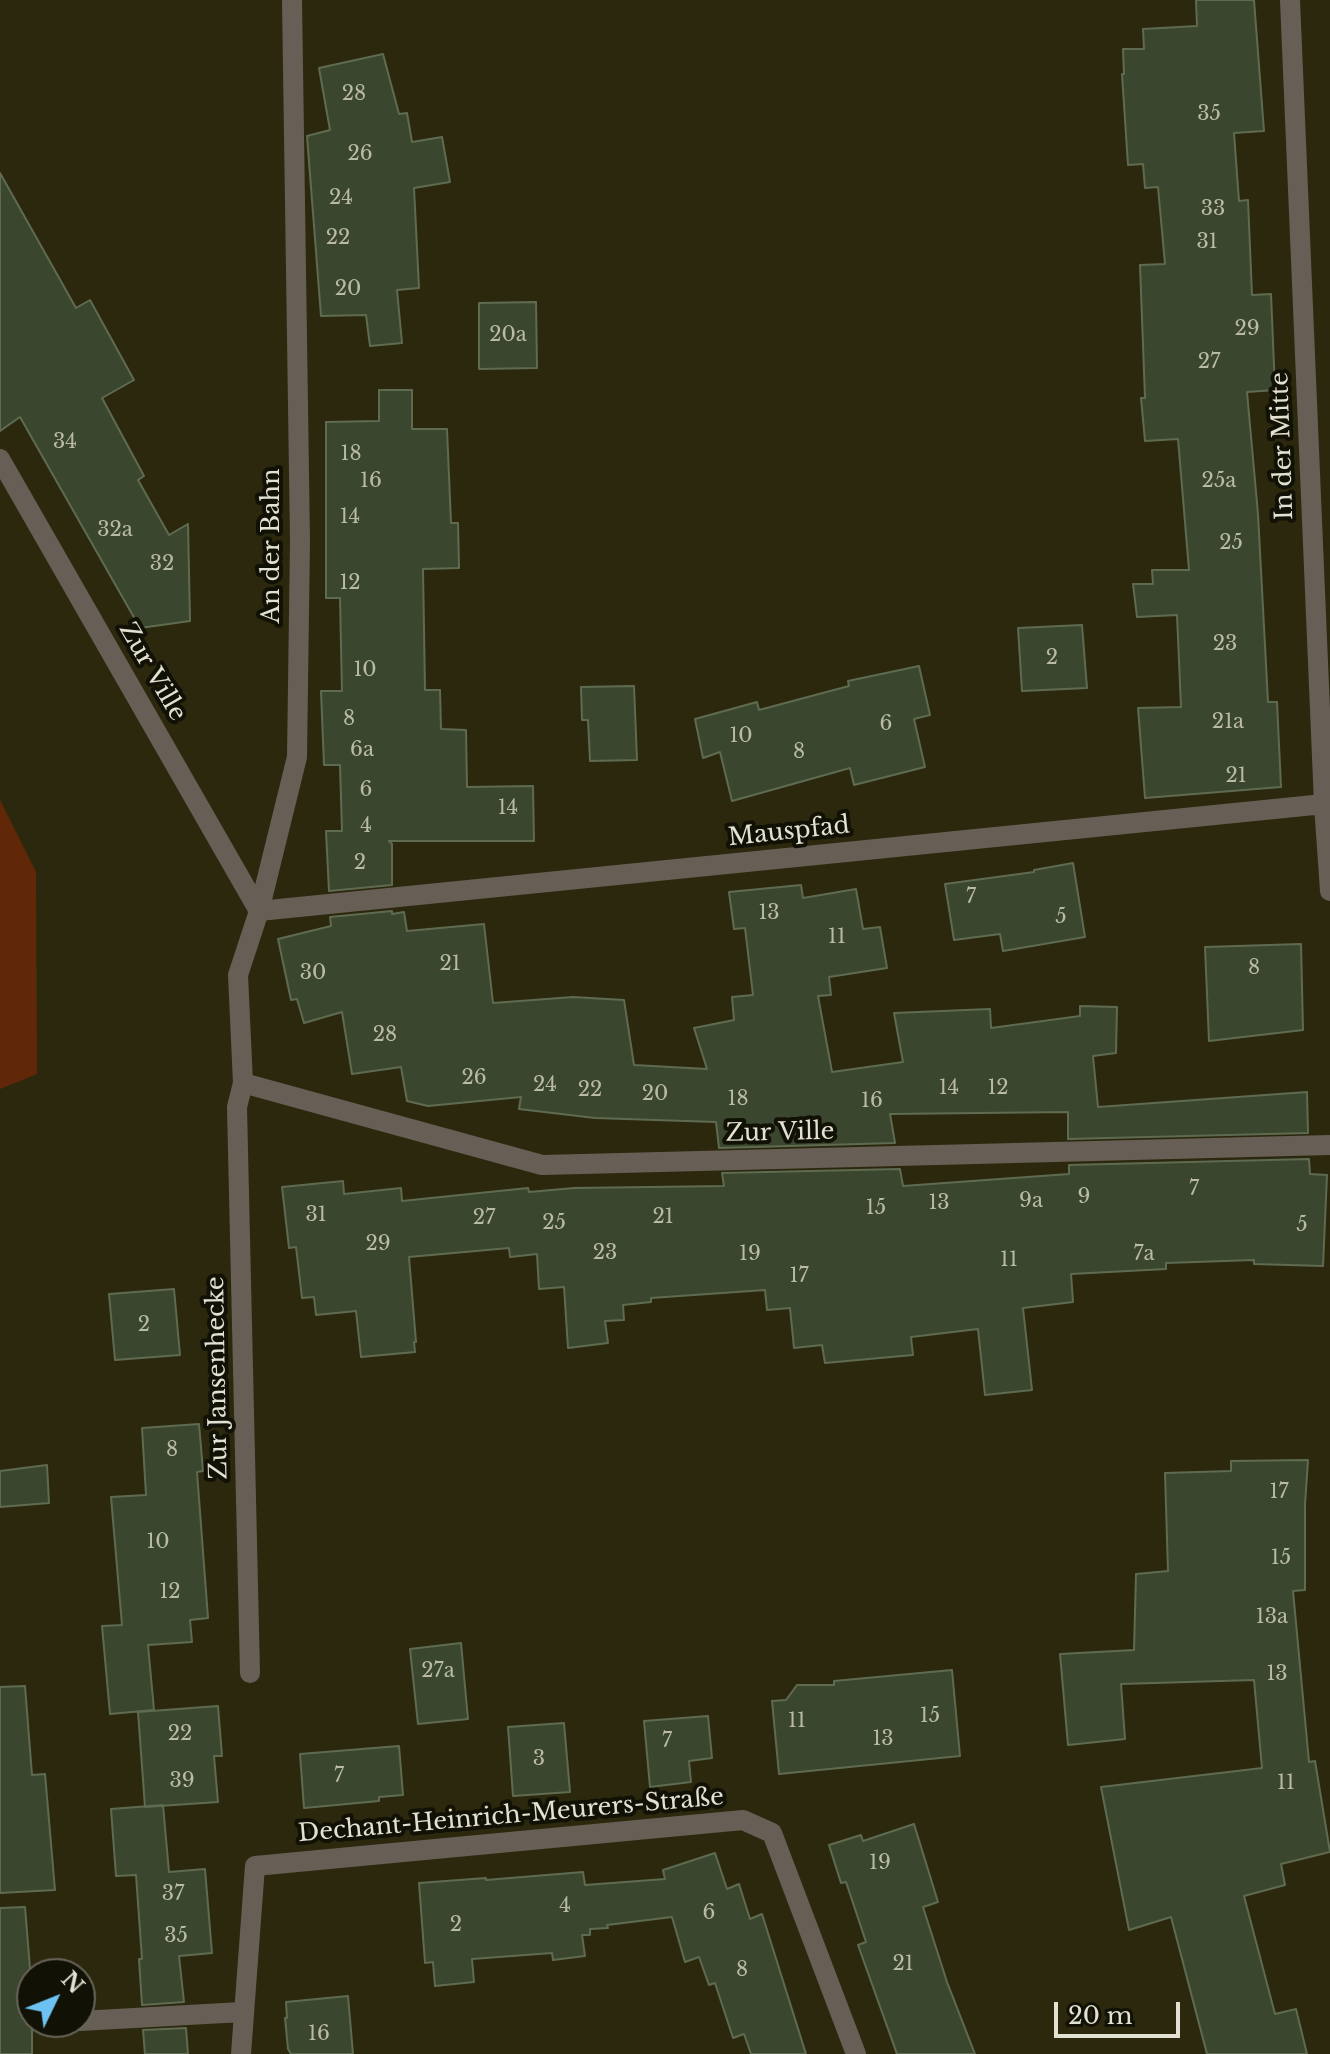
<!DOCTYPE html>
<html>
<head>
<meta charset="utf-8">
<style>
  body { margin:0 }
  #map { position:relative; width:1330px; height:2054px; overflow:hidden; background:#2c280e; font-family:"Libre Baskerville",serif }
  canvas { display:block }
  .north { position:absolute; left:16px; top:1958px; width:80px; height:80px; box-sizing:border-box; background:#121106; border:2px solid #666457; border-radius:50%; rotate:47deg; font-size:22px; font-weight:700; line-height:32px; text-align:center; color:#e3e1d1 }
  .north::after { content:''; display:block; margin:auto; width:28px; height:36px; background:#6ec2f3; clip-path:polygon(50% 0,100% 100%,50% 72%,0 100%) }
  .scale { position:absolute; left:1054px; top:2002px; width:126px; height:36px; box-sizing:border-box; border:4px solid #e3e1d1; border-top:0; padding-left:10px; font-size:24px; line-height:28px; white-space:nowrap; color:#e3e1d1; -webkit-text-stroke:6px #121106; paint-order:stroke }
</style>
</head>
<body>
<div id="map">
<canvas width="1330" height="2054"></canvas>
<div class="north">N</div>
<div class="scale">20 m</div>
</div>
<script>
const ctx = document.querySelector('canvas').getContext('2d');
ctx.lineJoin = 'round';
function fill(path, color) { ctx.fillStyle = color; ctx.fill(path, 'evenodd'); }
function trace(path, color, width, dash) { ctx.strokeStyle = color; ctx.lineWidth = width; ctx.lineCap = dash ? 'butt' : 'round'; ctx.setLineDash(dash || []); ctx.stroke(path); }
function label(font, color, halo, rows, align = 'center') {
  ctx.font = font + ' "Libre Baskerville",serif'; ctx.lineWidth = 8; ctx.setLineDash([]); ctx.textBaseline = 'middle'; ctx.strokeStyle = halo; ctx.fillStyle = color; for (const [text, x, y, turn = 0] of rows) {
    ctx.save(); ctx.translate(x, y); ctx.rotate((+turn || 0) * Math.PI / 180); ctx.textAlign = isNaN(turn) ? turn : align; if (halo) ctx.strokeText(text, 0, 0); ctx.fillText(text, 0, 0); ctx.restore();
  }
}
const green = new Path2D(`
  M0,800L36,872L37,1074L0,1089Z`);
const building = new Path2D(`
  M1196,0H1254L1264,131L1234,133L1239,201L1248,200L1252,295L1271,294L1275,390L1247,392L1258,514L1268,702H1277L1281,787L1145,798L1138,708L1181,707L1177,615L1137,617L1133,584H1153L1152,570H1189L1178,439L1145,441L1141,398H1145L1140,265L1165,264L1158,187L1145,188L1143,164L1128,165L1122,74H1124L1123,49H1144L1143,29L1197,26Z
  M383,54L399,114L407,113L412,142L442,137L450,182L414,188L419,288L397,290L402,343L370,346L366,315L321,316L307,136L330,130L319,68Z
  M0,173L76,308L90,300L134,380L102,398L144,476L138,480L169,535L188,524L190,621L140,628L20,417L0,431Z
  M536,302L537,368L479,369V303Z
  M379,390H412V429H447L451,523H458L459,568L423,569L425,690H440L441,729L466,730L467,787L533,786L534,841H389L392,844V885L329,891L326,831H342L340,765H324L321,691H342L340,598H326V422L379,421Z
  M1082,625L1087,688L1022,691L1018,628Z
  M919,666L930,715L914,719L925,767L854,785L850,768L732,801L720,752L703,758L695,719L757,702L759,710L849,686L848,681Z
  M634,686L637,760L590,761L588,720H582L581,687Z
  M1073,863L1085,937L1003,951L1000,934L954,940L945,884L1034,872V870Z
  M801,885L803,898L856,889L863,929L880,927L887,968L829,977L831,995L818,996L832,1072L903,1062L894,1013L990,1009L991,1028L1080,1016V1006L1117,1007L1116,1053L1093,1056L1098,1107L1307,1092L1308,1133L1068,1139V1112L890,1114L895,1143L719,1148L716,1122L595,1118L519,1109L521,1097L428,1106L407,1101L401,1067L352,1074L342,1012L304,1023L297,999L291,1000L278,939L331,926L330,917L392,911V914L404,912L407,931L484,924L493,1003L573,997L624,1000L634,1065L707,1069L694,1028L734,1020L732,997L753,995L745,928L734,929L729,892Z
  M1301,944L1303,1030L1209,1041L1205,947Z
  M1309,1159L1310,1174L1327,1175L1323,1266L1254,1264V1260L1166,1263V1269L1071,1274L1073,1302L1023,1308L1032,1390L985,1395L978,1329L911,1337L913,1355L825,1363L822,1345L794,1348L790,1308L767,1310L765,1290L651,1298V1302L623,1305L624,1320L605,1321L608,1343L568,1348L564,1287L539,1289L537,1254L510,1257L509,1248L409,1257L416,1342H414L415,1352L361,1357L356,1311L316,1315L314,1297L302,1298L296,1247L289,1248L282,1187L343,1181L344,1194L401,1188L402,1201L528,1188L529,1192L574,1188L724,1186L722,1173L900,1169L903,1186L1069,1174V1165Z
  M174,1289L180,1355L115,1360L109,1294Z
  M199,1424L203,1471L197,1472L208,1618L190,1620L192,1642L148,1645L154,1710L110,1714L102,1626L122,1625L111,1497L146,1495L142,1428Z
  M1308,1460L1305,1505V1590L1293,1591L1309,1762L1315,1761L1330,1852L1281,1864L1285,1885L1244,1896L1275,2014L1296,2009L1307,2054H1207L1171,1917L1129,1930L1101,1787L1262,1768L1254,1680L1121,1684L1125,1739L1068,1745L1060,1654L1134,1650L1136,1574L1168,1571L1165,1473L1231,1471V1461Z
  M47,1465L49,1503L0,1507V1471Z
  M461,1643L468,1719L418,1724L410,1649Z
  M952,1670L960,1756L779,1774L772,1701L786,1700L797,1685H834V1681Z
  M25,1686L32,1775L45,1774L55,1890L0,1893V1687Z
  M218,1706L222,1756H214L218,1802L145,1807L138,1712Z
  M708,1716L712,1758L689,1761L691,1782L650,1787L644,1721Z
  M564,1723L570,1792L513,1796L508,1727Z
  M399,1746L403,1795L379,1797V1801L304,1808L300,1754Z
  M163,1805L169,1872L205,1869L212,1953L179,1956L184,2002L142,2005L139,1959H142L136,1875L116,1876L111,1809Z
  M914,1824L938,1902L923,1907L947,1982L975,2054H897L858,1945L866,1942L846,1882L841,1883L829,1845L861,1835L863,1841Z
  M715,1853L727,1889L739,1884L750,1919L762,1914L806,2054H751L744,2034L733,2038L715,1983L709,1985L699,1957L685,1962L672,1917L607,1925L608,1928L590,1929V1935H582L585,1956L553,1960L552,1953L472,1959L474,1982L435,1986L433,1962L425,1963L419,1883L486,1878V1880L583,1872L585,1885L665,1879L663,1870Z
  M25,1907L32,1993V2054H0V1908Z
  M348,1996L353,2054H291L288,2049L285,2018H287L286,2002Z
  M186,2028L188,2054H145L143,2030Z`);
const minor = new Path2D(`
  M1290,0L1324,804L1330,891
  M0,459L259,911
  M259,911L1324,804
  M243,1083L542,1165L1330,1145
  M250,1673L237,1107L243,1083L238,975L259,911L297,757L300,540L292,0
  M80,2021L242,2012
  M241,2054L255,1866L743,1820L772,1833L856,2054`);
const numberNames = [
  ["28",354,94],
  ["35",1209,114],
  ["26",360,154],
  ["24",341,198],
  ["33",1213,209],
  ["22",338,238],
  ["31",1207,242],
  ["20",348,289],
  ["29",1247,329],
  ["20a",508,335],
  ["27",1209,362],
  ["34",65,442],
  ["18",351,454],
  ["16",371,481],
  ["25a",1219,481],
  ["14",350,517],
  ["32a",115,530],
  ["25",1231,543],
  ["32",162,564],
  ["12",350,583],
  ["23",1225,644],
  ["2",1052,658],
  ["10",365,670],
  ["8",349,719],
  ["21a",1228,722],
  ["6",886,724],
  ["10",741,736],
  ["6a",362,750],
  ["8",799,752],
  ["21",1236,776],
  ["6",366,790],
  ["14",508,808],
  ["4",366,826],
  ["2",360,863],
  ["7",971,897],
  ["13",769,913],
  ["5",1061,917],
  ["11",837,937],
  ["21",450,964],
  ["8",1254,968],
  ["30",313,973],
  ["28",385,1035],
  ["26",474,1078],
  ["24",545,1085],
  ["14",949,1088],
  ["12",998,1088],
  ["22",590,1090],
  ["20",655,1094],
  ["18",738,1099],
  ["16",872,1101],
  ["7",1194,1189],
  ["9",1084,1197],
  ["9a",1031,1201],
  ["13",939,1203],
  ["15",876,1208],
  ["31",316,1215],
  ["21",663,1217],
  ["27",484,1218],
  ["25",554,1223],
  ["5",1302,1225],
  ["29",378,1244],
  ["23",605,1253],
  ["19",750,1254],
  ["7a",1144,1254],
  ["11",1009,1260],
  ["17",799,1276],
  ["2",144,1325],
  ["8",172,1450],
  ["17",1279,1492],
  ["10",158,1542],
  ["15",1281,1558],
  ["12",170,1592],
  ["13a",1272,1617],
  ["27a",438,1671],
  ["13",1277,1674],
  ["15",930,1716],
  ["11",797,1721],
  ["22",180,1734],
  ["13",883,1739],
  ["7",667,1741],
  ["3",539,1759],
  ["7",339,1776],
  ["39",182,1781],
  ["11",1286,1783],
  ["19",880,1863],
  ["37",173,1894],
  ["4",565,1906],
  ["6",709,1913],
  ["2",456,1925],
  ["35",176,1936],
  ["21",903,1964],
  ["8",742,1970],
  ["16",319,2034]
];
const streetNames = [
  ["In der Mitte",1283,446,-92],
  ["An der Bahn",272,546,-90],
  ["Zur Ville",152,672,60],
  ["Mauspfad",789,832,-6],
  ["Zur Ville",780,1133,-1],
  ["Zur Jansenhecke",218,1378,-91],
  ["Dechant-Heinrich-Meurers-Straße",511,1816,-5]
];
fill(green, '#602808');
fill(building, '#3b462e');
trace(building, '#5f6b51', 2);
trace(minor, '#675f55', 20);
label('20px', '#b9baa8', null, numberNames);
label('24px', '#e3e1d1', '#121106', streetNames);
</script>
</body>
</html>
